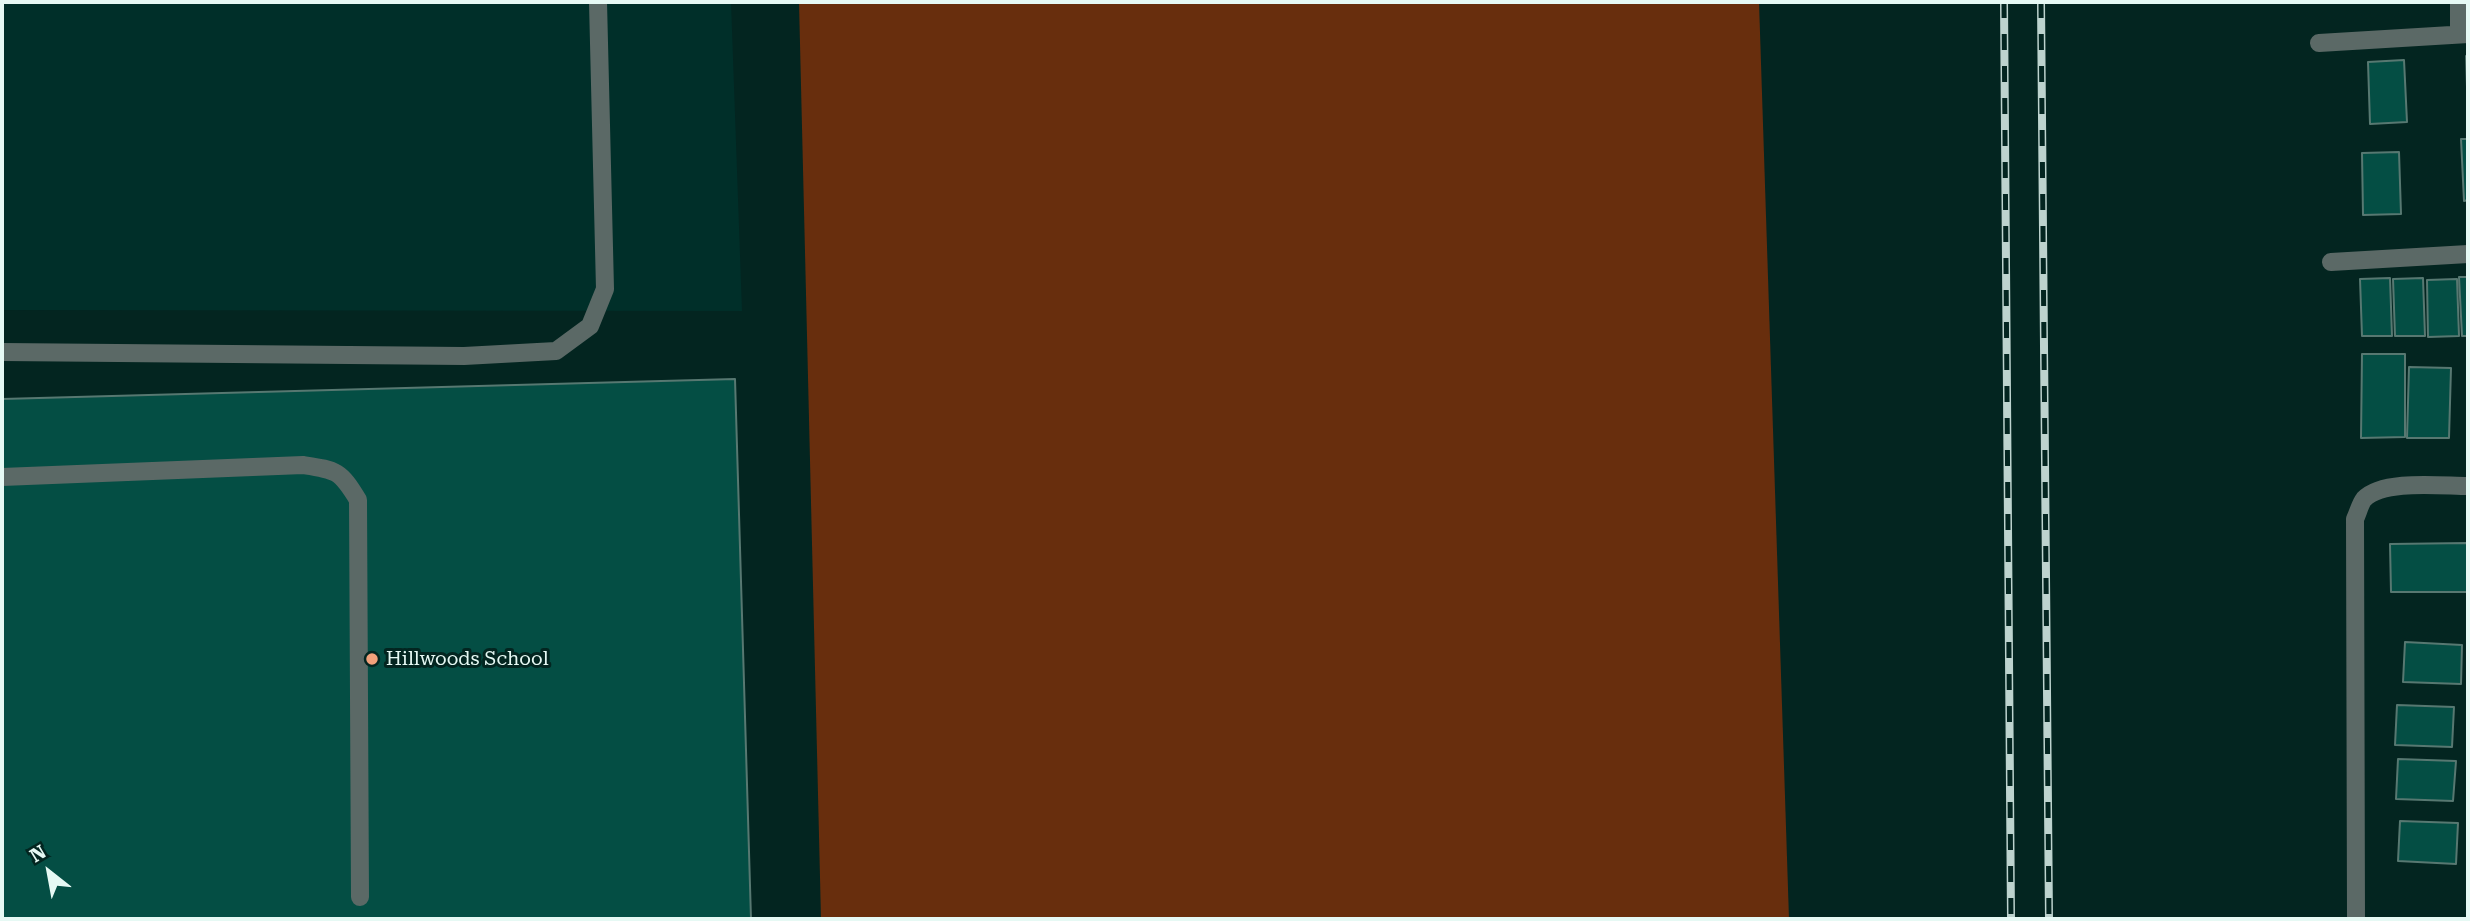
<!DOCTYPE html>
<html>
<head>
<meta charset="utf-8">
<style>
  body { margin:0 }
  #map { position:relative; width:2470px; height:921px; overflow:hidden; background:#032520; font-family:"Roboto Serif",serif }
  canvas { display:block }
  .frame { position:absolute; inset:0; border:4px solid #e6f9f4; pointer-events:none }
  .north { position:absolute; left:14px; top:837px; width:70px; height:70px; -webkit-text-stroke:5px #032520; paint-order:stroke; rotate:329deg; font-size:19px; font-weight:700; line-height:28px; text-align:center; color:#e6f9f4 }
  .north::after { content:''; display:block; margin:auto; width:24px; height:32px; background:#e6f9f4; clip-path:polygon(50% 0,100% 100%,50% 72%,0 100%) }
</style>
</head>
<body>
<div id="map">
<canvas width="2470" height="921"></canvas>
<div class="frame"></div>
<div class="north">N</div>
</div>
<script>
const ctx = document.querySelector('canvas').getContext('2d');
ctx.lineJoin = 'round';
function fill(path, color) { ctx.fillStyle = color; ctx.fill(path, 'evenodd'); }
function trace(path, color, width, dash) { ctx.strokeStyle = color; ctx.lineWidth = width; ctx.lineCap = dash ? 'butt' : 'round'; ctx.setLineDash(dash || []); ctx.stroke(path); }
function label(font, color, halo, rows, align = 'center') {
  ctx.font = font + ' "Roboto Serif",serif'; ctx.lineWidth = 6; ctx.setLineDash([]); ctx.textBaseline = 'middle'; ctx.strokeStyle = halo; ctx.fillStyle = color; for (const [text, x, y, turn = 0] of rows) {
    ctx.save(); ctx.translate(x, y); ctx.rotate((+turn || 0) * Math.PI / 180); ctx.textAlign = isNaN(turn) ? turn : align; if (halo) ctx.strokeText(text, 0, 0); ctx.fillText(text, 0, 0); ctx.restore();
  }
}
const built = new Path2D(`
  M2,2H731L742,311L2,310Z`);
const green = new Path2D(`
  M799,2H1759L1789,919H821Z`);
const building = new Path2D(`
  M2466,56H2468V118Z
  M2404,60L2407,122L2370,124L2368,62Z
  M2461,139H2468V200L2464,201Z
  M2399,152L2401,214L2363,215L2362,153Z
  M2459,277H2468V336H2462Z
  M2390,278L2392,336H2362L2360,279Z
  M2423,278L2425,336H2395L2393,279Z
  M2457,279L2459,336L2428,337L2427,280Z
  M2362,354H2405V437L2361,438Z
  M2409,367L2451,368L2449,438H2407Z
  M735,379L751,919H2V399Z
  M2468,543V592H2391L2390,544Z
  M2405,642L2462,645L2461,684L2403,682Z
  M2397,705L2454,707L2452,747L2395,745Z
  M2398,759L2456,761L2453,801L2396,799Z
  M2400,821L2458,823L2456,864L2398,861Z`);
const service = new Path2D(`
  M2,352L464,356L556,351L590,326L605,289L598,2
  M2,477L303,465C336,470 340,470 358,500L360,897`);
const minor = new Path2D(`
  M2459,2V34
  M2319,43L2468,34
  M2331,262L2468,254
  M2356,919L2355,519C2358,513 2360,504 2364,499C2383,479 2442,486 2468,486`);
const rail = new Path2D(`
  M2004,2L2011,919
  M2041,2L2049,919`);
const markers = [
  [372,659,7,"#f1a17b"]
];
const poiNames = [
  ["Hillwoods School",386,659]
];
fill(built, '#002f29');
fill(green, '#682e0d');
fill(building, '#044e44');
trace(building, '#577871', 2);
trace(service, '#5b6966', 18);
trace(minor, '#5b6966', 18);
trace(rail, '#bdd3ce', 8);
trace(rail, '#032520', 5, [16]);
for (const [x, y, r, color] of markers) { const dot = new Path2D(); dot.arc(x, y, r, 0, 2 * Math.PI); ctx.fillStyle = color; ctx.fill(dot); trace(dot, '#032520', 2.5); }
label('19px', '#e6f9f4', '#032520', poiNames, 'left');
</script>
</body>
</html>
